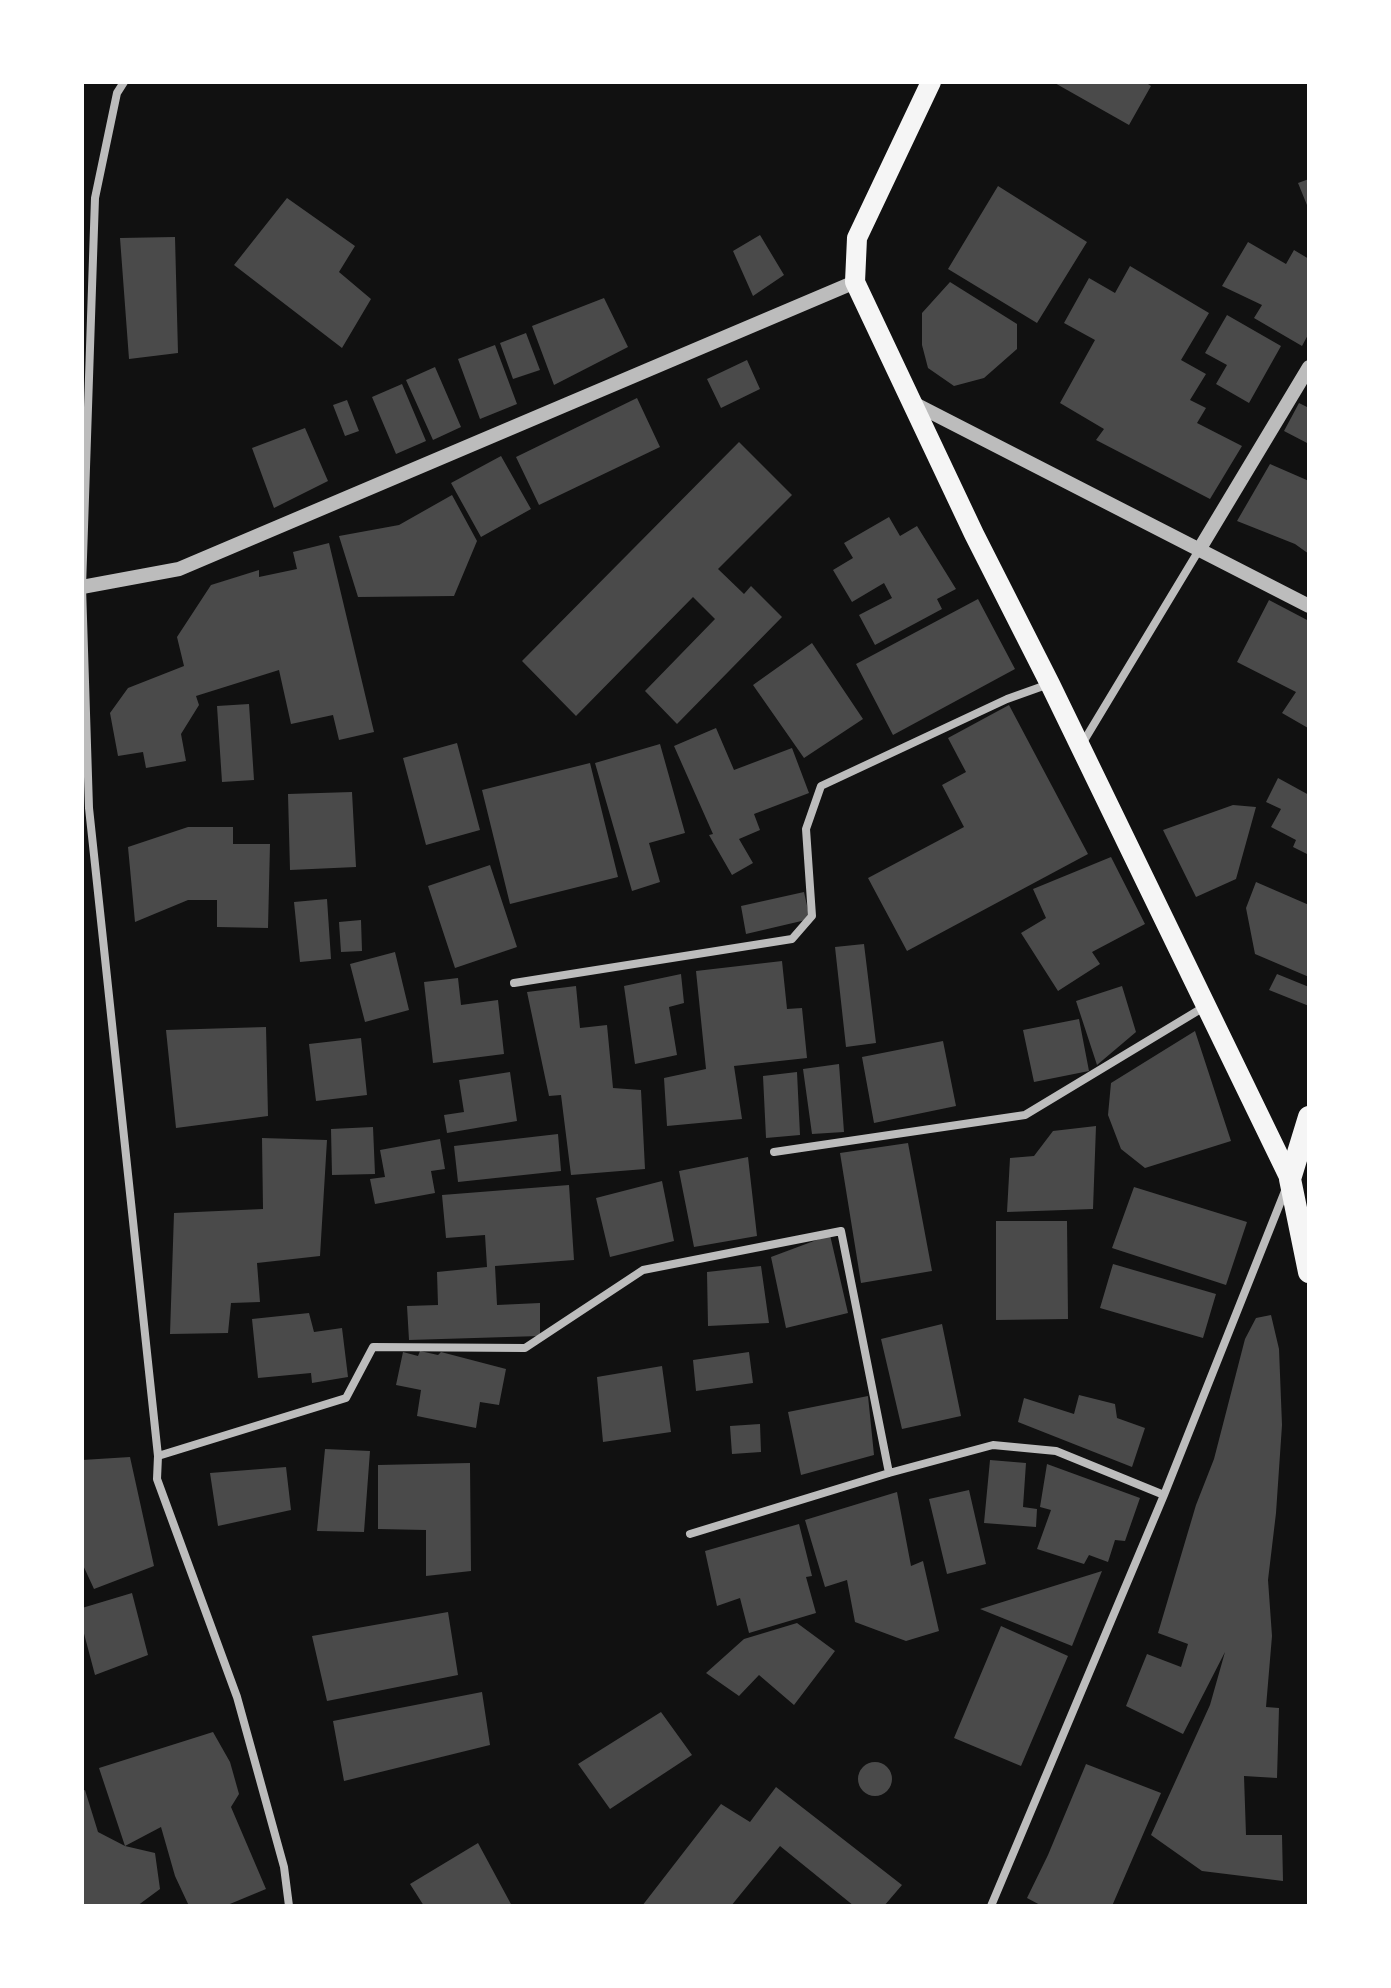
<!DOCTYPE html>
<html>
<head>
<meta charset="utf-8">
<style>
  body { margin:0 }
  #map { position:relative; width:1391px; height:1988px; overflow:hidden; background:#111; font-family:Ubuntu,sans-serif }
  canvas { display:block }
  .frame { position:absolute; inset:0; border:84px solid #fff; pointer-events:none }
</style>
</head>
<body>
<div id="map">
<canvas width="1391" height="1988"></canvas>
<div class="frame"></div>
</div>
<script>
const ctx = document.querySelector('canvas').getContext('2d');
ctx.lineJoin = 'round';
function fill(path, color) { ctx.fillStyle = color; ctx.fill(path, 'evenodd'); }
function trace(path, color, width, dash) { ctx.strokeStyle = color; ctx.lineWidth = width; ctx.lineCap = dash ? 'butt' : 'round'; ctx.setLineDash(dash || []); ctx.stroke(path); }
const building = new Path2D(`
  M1053,82H1145L1151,86L1129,125Z
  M1309,179V210L1298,183Z
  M998,186L1087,242L1037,323L948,269Z
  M287,198L355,246L339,272L371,299L342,348L234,265Z
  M760,235L784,275L753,296L733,251Z
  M175,237L178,353L129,359L120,238Z
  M1248,242L1286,264L1294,250L1309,259V333L1302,346L1254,318L1262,305L1222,286Z
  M1130,266L1209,313L1181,360L1206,374L1190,400L1206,408L1197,423L1242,446L1210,499L1096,440L1104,429L1060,403L1095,340L1064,323L1089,278L1115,293Z
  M950,282L1017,324V349L984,378L954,386L928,368L922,345V313Z
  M604,298L628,347L554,385L532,326Z
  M1227,315L1281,346L1249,403L1216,384L1227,365L1205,353Z
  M526,333L540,370L513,379L500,343Z
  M495,345L517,404L480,419L458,359Z
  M747,360L760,389L721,408L707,379Z
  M435,367L461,427L433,440L406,380Z
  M402,384L426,441L396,454L372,397Z
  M637,398L660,447L539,505L516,457Z
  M347,400L359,431L345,436L333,405Z
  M1299,403L1309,408V444L1284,431Z
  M305,428L328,481L274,508L252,448Z
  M739,442L792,495L718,569L744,594L751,586L782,617L677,724L645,691L715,619L693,597L576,716L522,661Z
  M501,456L531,509L481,537L451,483Z
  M1270,464L1309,481V554L1295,544L1237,521Z
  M452,495L477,541L454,596L358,597L339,536L399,525Z
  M889,517L900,536L917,526L956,589L937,599L942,609L875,645L859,615L892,598L884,583L852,602L833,570L853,558L844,543Z
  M329,543L374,732L339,740L333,715L291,724L279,670L196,696L199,705L181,734L186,761L146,768L143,752L118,756L110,713L128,688L184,666L177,637L211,585L259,570V577L297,569L293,552Z
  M978,599L1015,669L893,735L856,664Z
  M1269,600L1309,621L1308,728L1282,713L1296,692L1237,662Z
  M812,643L863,719L804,758L753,685Z
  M249,704L254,780L222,782L217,706Z
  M1009,705L1088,854L907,951L868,878L964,827L942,785L966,772L948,738Z
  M716,728L734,770L792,748L809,793L754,814L760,830L739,839L753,863L732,875L709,835L713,834L674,746Z
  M457,743L480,830L426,845L403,758Z
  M660,744L685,833L649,843L660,882L632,891L595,763Z
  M590,763L618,877L510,904L482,790Z
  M1278,778L1309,795V855L1293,847L1296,840L1271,827L1281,809L1266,802Z
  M352,792L356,867L290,870L288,794Z
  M1233,805L1256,807L1236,879L1196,897L1163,830Z
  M188,827H233V844H270L268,928L217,927V900H188L135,922L128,847Z
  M1111,857L1145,924L1092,952L1100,964L1058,991L1021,933L1046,918L1033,889Z
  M490,865L517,947L455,968L428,886Z
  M1256,882L1309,905V977L1255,954L1246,908Z
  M804,892L810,919L746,934L741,906Z
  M327,899L331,959L300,962L294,902Z
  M361,920L362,951L341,952L339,922Z
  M864,944L876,1043L846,1047L835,947Z
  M395,952L409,1010L365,1022L350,964Z
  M782,961L787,1009L802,1008L807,1058L734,1066L742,1119L667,1126L664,1078L706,1069L696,971Z
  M681,974L684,1003L669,1007L677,1055L635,1064L624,986Z
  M1277,974L1309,987V1006L1269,990Z
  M458,978L461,1005L498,1000L504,1054L433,1063L424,982Z
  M576,986L580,1028L607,1025L613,1088L641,1090L645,1169L571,1175L561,1095L549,1096L527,992Z
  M1122,986L1136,1032L1097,1065L1076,1001Z
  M1079,1019L1089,1071L1034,1082L1023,1030Z
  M266,1027L268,1116L176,1128L166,1030Z
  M1195,1031L1231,1141L1145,1168L1121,1149L1108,1115L1111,1083Z
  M361,1038L367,1095L316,1101L309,1044Z
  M943,1041L956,1106L874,1123L862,1057Z
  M839,1064L844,1132L812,1134L803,1069Z
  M510,1072L517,1121L447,1133L444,1115L464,1112L459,1080Z
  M797,1072L800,1135L766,1138L763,1076Z
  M1096,1126L1093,1209L1007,1212L1010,1158L1034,1156L1053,1131Z
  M373,1127L375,1174L332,1175L331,1129Z
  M558,1134L561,1171L458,1182L454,1146Z
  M262,1138L327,1140L320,1256L257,1263L260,1302L231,1303L228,1333L170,1334L174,1213L263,1209Z
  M440,1139L445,1169L431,1171L435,1193L375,1204L370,1179L385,1177L380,1150Z
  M908,1143L932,1271L861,1283L840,1153Z
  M748,1157L757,1236L694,1247L679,1171Z
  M662,1181L674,1241L610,1257L596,1198Z
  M569,1185L574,1260L495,1266L497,1305L540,1303V1336L409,1340L407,1306L438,1305L437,1272L487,1267L485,1235L446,1238L442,1195Z
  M1134,1187L1247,1222L1226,1285L1112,1248Z
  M996,1221H1067L1068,1319L996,1320Z
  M830,1235L848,1313L786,1328L771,1257Z
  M1113,1264L1216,1294L1203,1338L1100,1308Z
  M761,1266L769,1323L708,1326L707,1272Z
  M309,1313L314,1332L342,1328L348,1377L312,1383L311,1373L258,1378L252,1319Z
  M1271,1315L1279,1349L1282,1425L1276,1513L1268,1580L1272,1636L1266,1707L1279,1708L1277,1778L1244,1776L1246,1835H1282L1283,1881L1202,1871L1151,1835L1210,1705L1225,1652L1183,1734L1126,1706L1147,1654L1181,1667L1188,1644L1158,1633L1196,1505L1214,1459L1245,1339L1256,1318Z
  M942,1324L961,1416L902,1429L881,1339Z
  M420,1351L438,1355L441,1352L506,1369L499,1405L480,1402L476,1428L417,1416L421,1390L396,1385L403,1352L418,1356Z
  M749,1352L753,1383L696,1391L693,1360Z
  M662,1366L671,1432L603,1442L597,1377Z
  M1079,1395L1115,1404L1117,1418L1145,1428L1132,1467L1018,1422L1024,1398L1074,1414Z
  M868,1396L874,1455L801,1475L788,1412Z
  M760,1424L761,1452L732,1454L730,1426Z
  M325,1449L370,1451L364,1532L317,1531Z
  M130,1457L154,1566L94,1589L82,1563V1460Z
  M990,1460L1026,1463L1023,1507L1037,1509L1036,1527L984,1523Z
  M470,1463L471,1571L426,1576V1530L378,1529V1465Z
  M1047,1464L1140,1498L1125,1541L1115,1540L1108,1562L1089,1555L1084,1564L1037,1549L1051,1510L1040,1507Z
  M286,1467L291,1510L218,1526L210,1473Z
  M969,1490L986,1564L947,1574L929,1499Z
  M897,1492L911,1566L923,1561L939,1631L906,1641L855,1622L847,1580L825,1587L805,1520Z
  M799,1524L812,1576L806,1577L816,1613L749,1633L740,1598L717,1606L705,1551Z
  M1102,1571L1072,1646L980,1609Z
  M132,1593L148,1655L95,1675L82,1626V1608Z
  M448,1612L458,1675L327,1701L312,1636Z
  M797,1623L835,1651L794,1705L759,1675L739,1696L706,1673L744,1639Z
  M1001,1626L1068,1656L1021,1766L954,1738Z
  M482,1692L490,1745L344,1781L333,1721Z
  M661,1712L692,1755L610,1809L578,1764Z
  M213,1732L230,1762L239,1794L231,1807L266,1889L225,1906H189L175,1876L161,1827L125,1846L155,1853L160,1889L137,1906H82V1791L85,1790L98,1832L125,1846L99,1768Z
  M858 1779a17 17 0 1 1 34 0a17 17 0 1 1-34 0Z
  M1086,1764L1161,1793L1112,1906H1042L1027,1898L1048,1855Z
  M776,1787L902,1885L884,1906H854L780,1846L731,1906H642L721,1804L750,1822Z
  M478,1843L512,1906H424L410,1884Z`);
const minor = new Path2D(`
  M124,82L117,93L95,198L82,587L89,808L158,1456L157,1479L237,1697L284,1867L289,1906
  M1082,744L1199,550
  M514,983L792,939L812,916L806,829L821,786L1007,699L1049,684
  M774,1152L1025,1115L1204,1007
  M158,1456L346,1398L373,1347L525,1348L643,1270L841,1231L889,1473
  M690,1534L889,1473L993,1445L1056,1451L1164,1495
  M991,1906L1164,1495L1285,1191`);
const tertiary = new Path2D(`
  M913,403L1309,606
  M1199,550L1309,367
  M82,587L179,569L855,282`);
const primary = new Path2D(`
  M931,82L857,238L855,282L974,534L1050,684L1290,1179`);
const trunk = new Path2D(`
  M1309,1117L1290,1179L1309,1272`);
fill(building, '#4a4a4a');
trace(minor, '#bcbcbc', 8);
trace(tertiary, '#bcbcbc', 14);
trace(primary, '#f5f5f5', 20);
trace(trunk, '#f5f5f5', 22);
</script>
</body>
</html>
